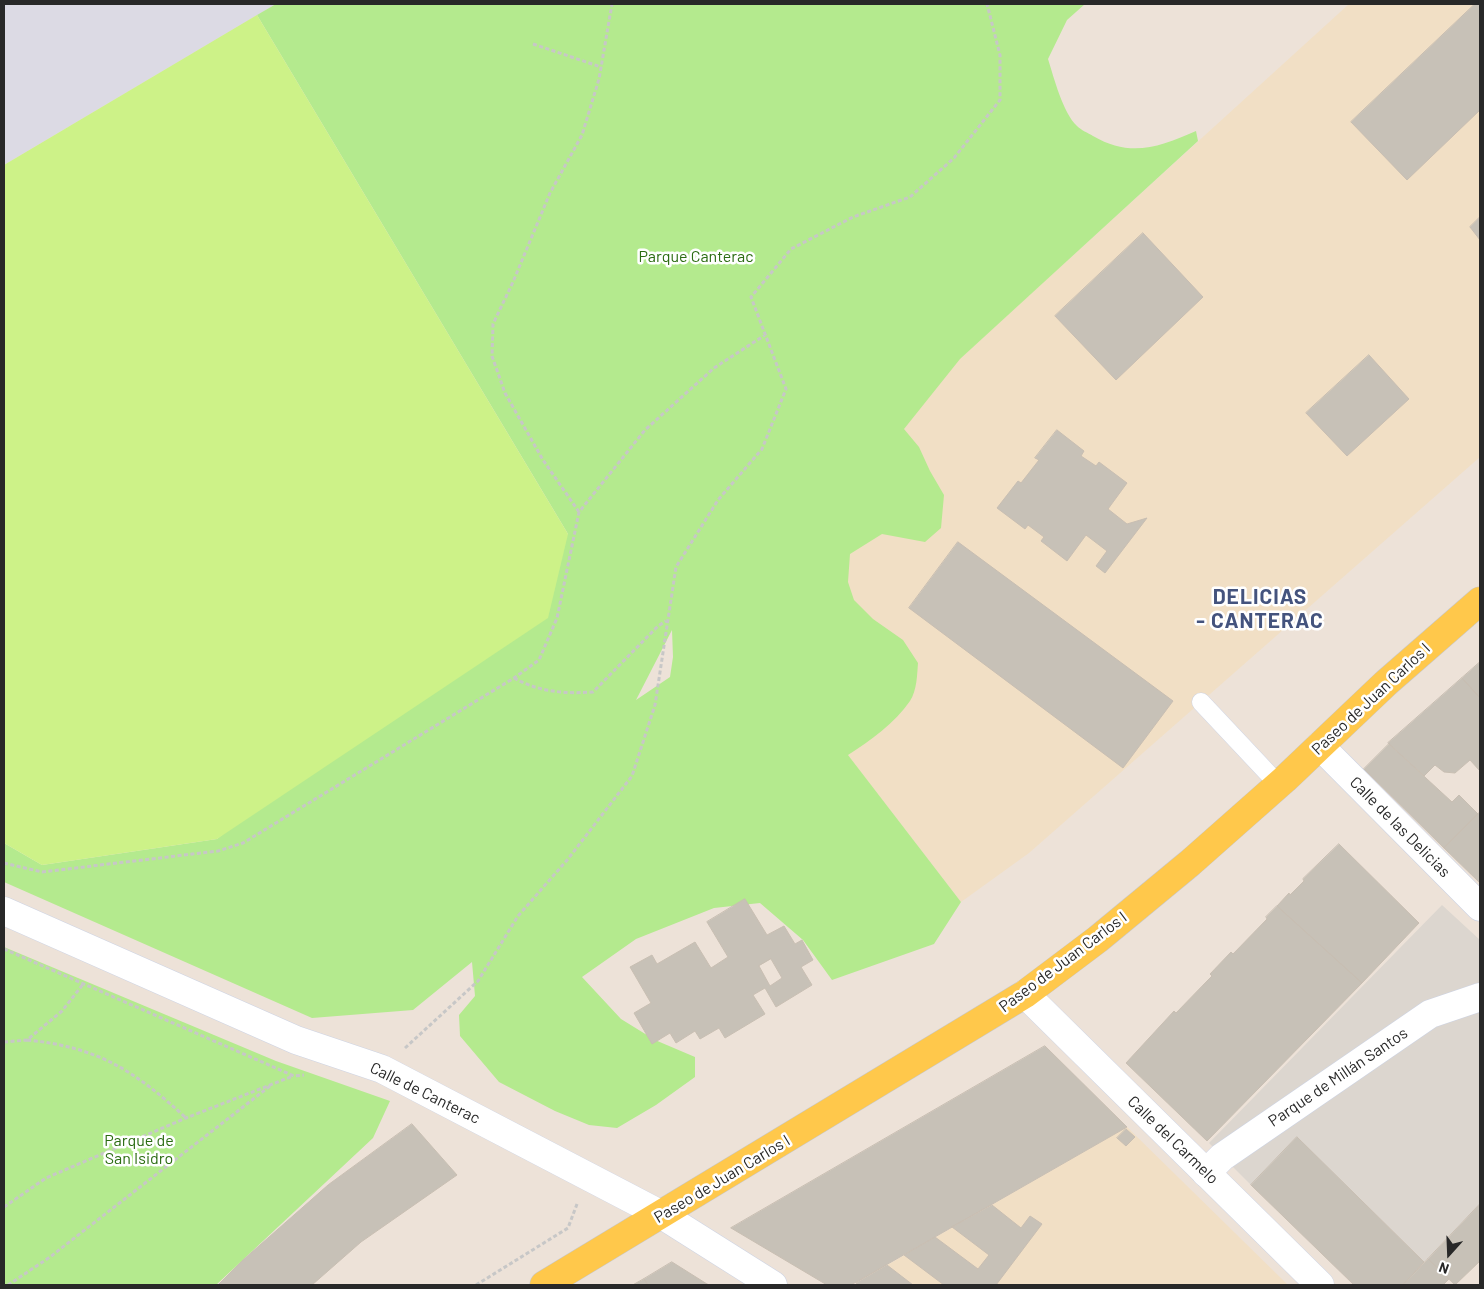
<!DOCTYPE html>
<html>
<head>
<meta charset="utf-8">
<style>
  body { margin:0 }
  #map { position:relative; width:1484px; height:1289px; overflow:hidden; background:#ede2d8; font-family:Barlow,sans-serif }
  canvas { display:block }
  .frame { position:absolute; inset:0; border:5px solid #282828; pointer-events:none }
  .north { position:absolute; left:1424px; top:1229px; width:50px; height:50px; -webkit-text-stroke:4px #fff; paint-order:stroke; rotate:200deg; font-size:14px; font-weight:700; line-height:20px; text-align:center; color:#282828 }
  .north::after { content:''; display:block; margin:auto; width:18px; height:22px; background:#282828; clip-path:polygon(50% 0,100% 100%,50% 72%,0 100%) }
</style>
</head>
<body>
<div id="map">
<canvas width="1484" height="1289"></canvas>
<div class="frame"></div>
<div class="north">N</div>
</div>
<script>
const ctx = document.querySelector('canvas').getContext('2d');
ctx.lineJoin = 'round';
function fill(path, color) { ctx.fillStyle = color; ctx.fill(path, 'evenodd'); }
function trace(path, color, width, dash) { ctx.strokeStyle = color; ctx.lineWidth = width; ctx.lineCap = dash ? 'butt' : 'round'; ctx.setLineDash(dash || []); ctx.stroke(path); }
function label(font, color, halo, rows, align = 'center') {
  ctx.font = font + ' Barlow,sans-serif'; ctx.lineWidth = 5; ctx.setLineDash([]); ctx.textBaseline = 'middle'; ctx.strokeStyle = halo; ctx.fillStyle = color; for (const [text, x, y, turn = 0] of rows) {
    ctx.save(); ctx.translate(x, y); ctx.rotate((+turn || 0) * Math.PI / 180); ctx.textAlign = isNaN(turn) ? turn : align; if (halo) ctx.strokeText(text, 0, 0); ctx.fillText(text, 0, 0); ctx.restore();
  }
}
const industrial = new Path2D(`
  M4,4H276L4,165Z`);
const education = new Path2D(`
  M1349,4H1480V457L1029,853L961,902L714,582Z
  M1127,1127L1288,1285H859L856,1283Z`);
const green = new Path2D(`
  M276,4H1085L1067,20L1048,59C1054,78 1063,113 1077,126C1081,130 1088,133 1093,136C1131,158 1159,147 1196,131L1198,141L960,359L904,429L919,447L930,471L944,495L941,528L925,542L882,534L850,554L848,582L854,600L873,619L903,640L918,663C917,675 917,690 910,701C895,723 870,741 848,755L961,902L934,944L832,980L803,940L760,903L714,908L636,939L582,977L621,1019L655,1040L695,1057V1077L656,1105L617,1128L589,1125L555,1111L499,1082L460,1036L459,1015L475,996L472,962L413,1010L312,1018L4,882V843L42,865L217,839L568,534L257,15ZM672,630L673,657L670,677L636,700Z
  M4,947L276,1061L390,1101L373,1138L216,1285H4Z`);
const pitch = new Path2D(`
  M257,15L568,534L548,618L217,839L42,865L4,843V165Z`);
const plaza = new Path2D(`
  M1442,905L1480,940V1204L1424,1262L1297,1138L1251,1185L1209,1143Z`);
const building = new Path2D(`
  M1475,4H1480V110L1407,180L1351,122Z
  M1480,217V240L1470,227Z
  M1143,233L1203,297L1116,380L1055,316Z
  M1369,355L1409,399L1347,456L1306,413Z
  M1057,430L1084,451L1081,456L1096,466L1099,462L1127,483L1108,509L1127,524L1147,518L1105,573L1096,566L1107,551L1086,535L1067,561L1041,541L1044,537L1028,525L1025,529L997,508L1018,481L1021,483L1039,460L1035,458Z
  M958,542L1173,701L1123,768L909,608Z
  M1480,662V698L1462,678Z
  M1462,678L1480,698V771L1470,760L1455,773L1444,772L1435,765L1424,776L1388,743Z
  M1389,744L1452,802L1459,795L1478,814L1444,848L1364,769Z
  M1480,812V883L1444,848Z
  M1339,844L1419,923L1362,983L1277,906L1289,893L1290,895L1304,881L1303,879Z
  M745,899L767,935L784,926L795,944L802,940L813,960L801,967L812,985L776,1007L765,988L753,995L765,1014L725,1038L719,1028L700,1039L695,1031L676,1043L670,1033L652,1044L634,1013L651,1003L630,967L652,955L657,964L695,942L711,968L728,957L707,922ZM771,959L782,978L770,986L759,966Z
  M1277,906L1362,983L1207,1141L1126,1063L1174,1011L1176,1013L1207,981L1212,976L1210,974L1231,952L1233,954L1267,919L1266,917Z
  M1045,1046L1127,1127L851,1285H827L731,1228Z
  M412,1124L457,1175L361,1242L312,1285H218L243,1260L328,1185Z
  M1126,1129L1135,1137L1126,1146L1117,1138Z
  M1297,1137L1424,1262L1403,1285H1354L1251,1185Z
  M1480,1204V1261L1455,1285L1428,1259Z
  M992,1205L1021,1228L1030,1216L1042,1224L996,1285H944L904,1255L935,1237L978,1269L989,1255L952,1227Z
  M1428,1259L1449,1279L1443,1285H1403Z
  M672,1262L707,1284L710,1285H648L644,1279Z
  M887,1265L913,1285H859L856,1283Z
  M644,1279L648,1285H633Z`);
const path = new Path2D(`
  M533,44L601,67
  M579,512L543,460L505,393L492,356L493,324L513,282L550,193L582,135L599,79L612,4
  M514,678C539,692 565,694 593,692L658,626L666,621
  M4,863L42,872L218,851L243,843L514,678L539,660L557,618L579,512L645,430L714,368L765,335
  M4,949L294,1076L304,1075
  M27,1040C98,1047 135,1071 186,1118
  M4,1042L27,1040L62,1011L84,983
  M405,1048L478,981L518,916L568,859L632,776L655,705L676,567L718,500L762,449L786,389L751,297L791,249L853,217L910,197L954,158L1000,100V55L987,4
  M4,1207L46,1178L186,1118L293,1076
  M8,1285L50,1257L270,1086
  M476,1285L568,1228L577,1204`);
const lane = new Path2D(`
  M1201,702L1278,784`);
const street = new Path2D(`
  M1320,746L1480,907
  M4,911L296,1040L382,1069L662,1215
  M1206,1173L1222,1157L1430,1014L1480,997`);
const secondary = new Path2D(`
  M1025,994L1320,1285
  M662,1215L773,1285`);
const primary = new Path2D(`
  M544,1285L1025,994L1098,939L1190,863L1285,779L1386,683L1480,601`);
const parkNames = [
  ["Parque Canterac",696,257],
  ["Parque de",139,1141],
  ["San Isidro",139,1159]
];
const streetNames = [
  ["Paseo de Juan Carlos I",1371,699,-43],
  ["Calle de las Delicias",1400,827,45],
  ["Paseo de Juan Carlos I",1063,962,-37],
  ["Parque de Millán Santos",1338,1077,-34],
  ["Calle de Canterac",425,1093,26],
  ["Calle del Carmelo",1173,1140,44],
  ["Paseo de Juan Carlos I",722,1179,-31]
];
const districtNames = [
  ["DELICIAS",1260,597],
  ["- CANTERAC",1260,621]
];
fill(industrial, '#dcdae4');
fill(education, '#f1dfc5');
fill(green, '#b4ea8e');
fill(pitch, '#cdf288');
fill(plaza, '#dcd6cf');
fill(building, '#c7c1b7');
trace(building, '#c8beb2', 1);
trace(lane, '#cdd3e3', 19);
trace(street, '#cdd3e3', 29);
trace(secondary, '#cdd3e3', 29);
trace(primary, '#c7c7c7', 29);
trace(path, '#c7c7c7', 3, [4, 2.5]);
trace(lane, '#fff', 18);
trace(street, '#fff', 28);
trace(secondary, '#fff', 28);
trace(primary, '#ffc84b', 28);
label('16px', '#2b6c12', '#fff', parkNames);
label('16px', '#282828', '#fff', streetNames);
ctx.letterSpacing = '1px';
label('bold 21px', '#44537d', '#fff', districtNames);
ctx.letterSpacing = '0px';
</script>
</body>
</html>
